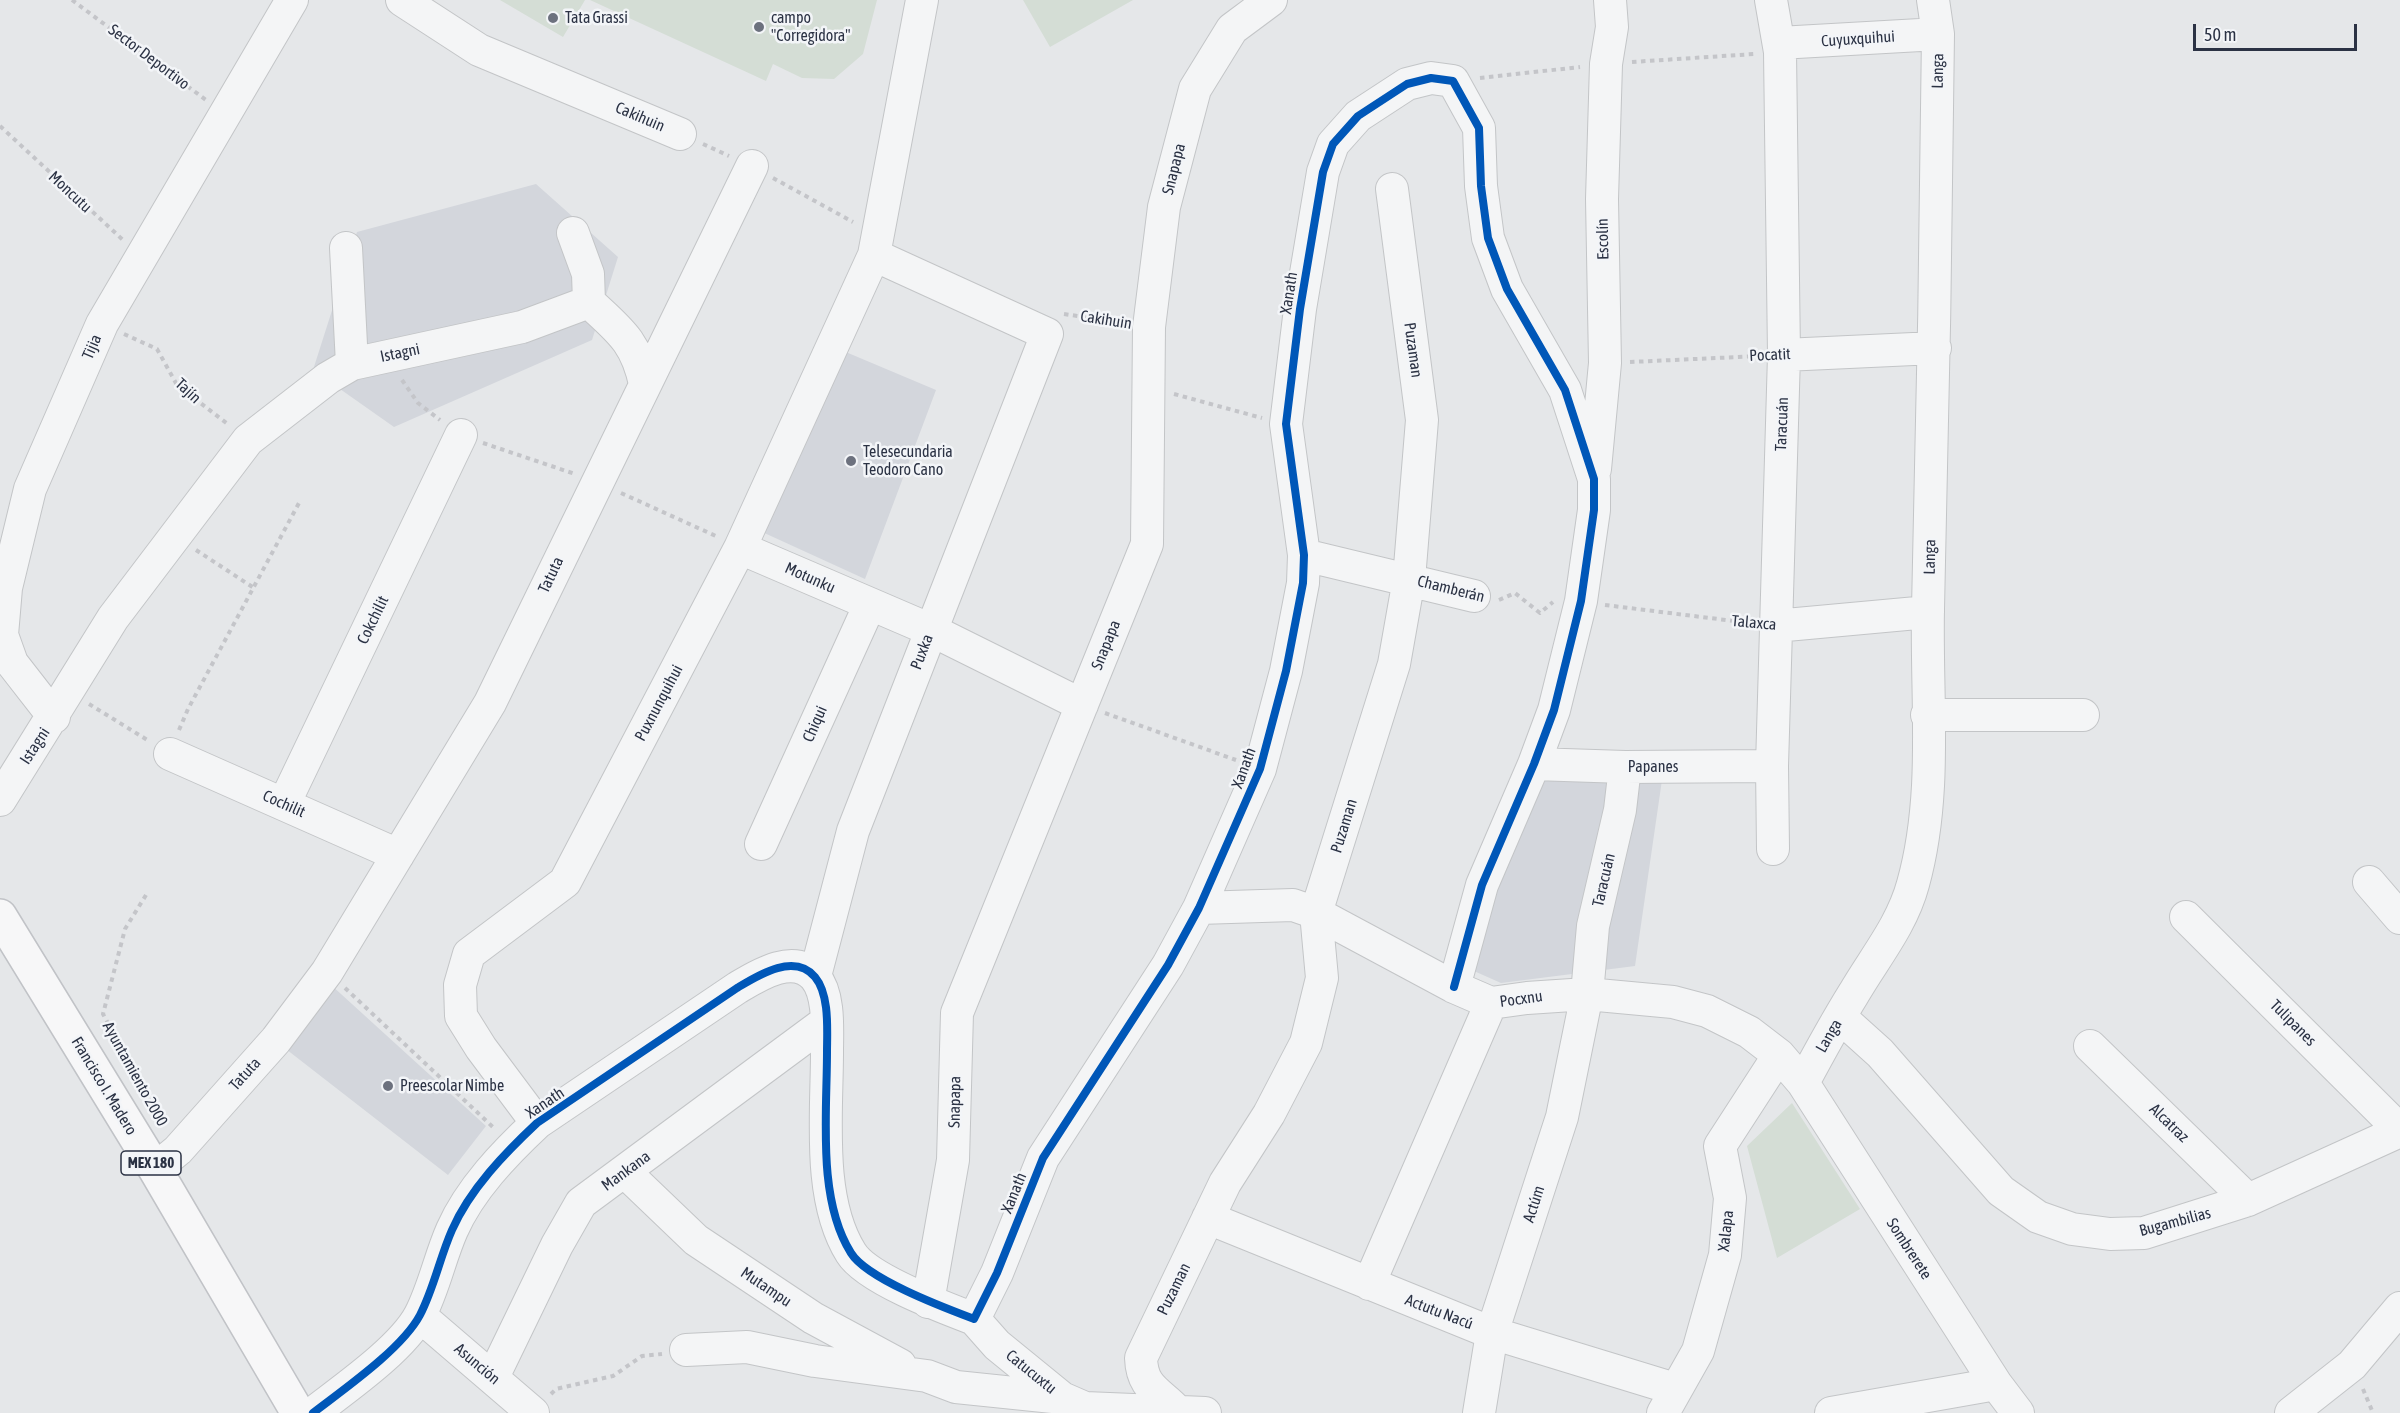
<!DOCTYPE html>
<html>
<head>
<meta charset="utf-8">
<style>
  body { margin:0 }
  #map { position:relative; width:2400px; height:1413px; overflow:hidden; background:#e5e7e9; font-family:"Asap Condensed",sans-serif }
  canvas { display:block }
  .scale { position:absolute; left:2193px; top:24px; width:164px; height:27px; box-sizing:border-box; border:3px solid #2b3244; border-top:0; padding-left:8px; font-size:18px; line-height:21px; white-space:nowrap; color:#2b3244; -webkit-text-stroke:4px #f3f5f8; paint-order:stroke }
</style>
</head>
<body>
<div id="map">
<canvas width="2400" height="1413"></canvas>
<div class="scale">50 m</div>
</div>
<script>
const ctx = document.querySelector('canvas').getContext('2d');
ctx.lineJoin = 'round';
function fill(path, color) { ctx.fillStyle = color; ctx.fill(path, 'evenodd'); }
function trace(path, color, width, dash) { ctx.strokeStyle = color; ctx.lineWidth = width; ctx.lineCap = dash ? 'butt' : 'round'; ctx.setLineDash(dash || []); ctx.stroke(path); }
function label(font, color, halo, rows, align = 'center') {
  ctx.font = font + ' "Asap Condensed",sans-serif'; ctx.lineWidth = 5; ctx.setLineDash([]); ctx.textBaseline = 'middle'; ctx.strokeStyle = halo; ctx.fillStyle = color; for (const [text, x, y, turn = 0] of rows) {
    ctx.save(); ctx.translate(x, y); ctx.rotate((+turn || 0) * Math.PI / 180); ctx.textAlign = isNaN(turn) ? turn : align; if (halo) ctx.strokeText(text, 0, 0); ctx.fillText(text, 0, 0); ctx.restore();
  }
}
const built = new Path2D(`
  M536,184L618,257L592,340L394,427L313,370L357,232Z
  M841,350L936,390L865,579L760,531Z
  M1540,768L1663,773L1635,966L1501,983L1474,971L1473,922Z
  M330,984L486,1126L448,1175L282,1046Z`);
const green = new Path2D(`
  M500,0H585L563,37Z
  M590,0H877L863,54L834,79L802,78L773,64L766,81Z
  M1023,0H1133L1050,47Z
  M1792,1103L1860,1209L1777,1258L1747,1146Z`);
const path = new Path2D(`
  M72,0L206,100
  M1632,62L1754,54
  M1480,78L1580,67
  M0,126L123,240
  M703,144L729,156
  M773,178L853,222
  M1064,314L1124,323
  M124,334L157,349L177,385L229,425
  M1630,362L1760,356
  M402,380L418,403L440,420
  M1174,394L1262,418
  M483,443L575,474
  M621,493L718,537
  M196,550L254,588
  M1499,600L1515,593L1540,613L1553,602
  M1605,605L1750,623
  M89,704L149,741
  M1105,713L1236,760
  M179,730L188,709L299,503
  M146,895L125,929L103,1014L164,1126
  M345,988L495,1129
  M2363,1389L2373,1413
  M551,1394L556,1389L613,1376L642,1356L662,1354`);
const minor = new Path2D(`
  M402,0L479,50L680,134
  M1771,0L1780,52L1784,355L1772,766L1773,849
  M1779,43L1938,34
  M573,233L588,274L589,302
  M346,248L352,364
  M589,302C619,330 636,341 645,384
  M1784,355L1935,348
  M1595,469L1605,363L1602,199L1606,64L1612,27L1610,0
  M740,548L931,630L1082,705
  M1304,555L1474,596
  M1775,626L1928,612
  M1927,715H2083
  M54,717L12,663L2,635L6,588L30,489L102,324L292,0
  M170,754L398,855
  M1534,764L1625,767L1772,766
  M0,800L113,618L248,440L328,378L352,364L522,327L589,302
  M284,804L461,435
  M761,844L870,604
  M2369,882L2400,918
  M1199,908L1293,905L1316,913L1454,987L1491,1003L1527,998L1587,994L1673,1002L1707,1011L1749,1032L1779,1055L1803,1083L1996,1384L2018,1413
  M2186,917L2400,1130
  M815,976L853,831L1047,334L874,255
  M1840,1017L1880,1053L2001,1191L2038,1217L2072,1229L2110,1234L2144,1233L2248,1200L2400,1131
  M2090,1046L2248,1200
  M1803,1083C1819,1053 1836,1022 1854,993C1875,957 1902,925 1913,884C1938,795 1926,700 1928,609C1933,417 1936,226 1938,34L1933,0
  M537,1123L481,1048L461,1016L460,985L469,954L565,882L740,548L874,255L922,0
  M155,1169L178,1150L276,1040L327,972L490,703L752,166
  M625,1172L696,1240L813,1318L900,1365
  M1208,1218L1492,1333L1675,1389
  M1369,1284L1491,1003
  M928,1302L953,1160L957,1013L1147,544L1149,327L1164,207L1195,89L1232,29L1271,0
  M420,1316L533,1413
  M974,1319L997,1345L1062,1398L1085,1408L1205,1413
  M686,1350L747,1347L815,1361L927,1376L956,1387L1062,1398
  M493,1377L557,1245L581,1203L827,1021
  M1177,1411C1158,1391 1142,1388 1141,1358L1225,1183L1269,1114L1306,1043L1322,978L1316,913L1394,664L1409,579L1422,420L1392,189
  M313,1413C344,1389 402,1349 420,1315C434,1288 440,1257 452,1230C470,1189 505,1153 537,1123L737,988C757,976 794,952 815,977C830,995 827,1031 827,1052C827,1114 817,1199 851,1253C867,1279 945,1308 974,1319L997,1273L1043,1158L1168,965L1199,908L1260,769L1286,671L1303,583L1304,555L1286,424L1300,309L1323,172L1333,144L1358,116L1407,84L1431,78L1453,81L1479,128L1481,186L1488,238L1507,289L1565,390L1594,479V510L1581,601L1554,710L1534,764L1482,885L1454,987
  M1479,1413L1492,1333L1562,1117L1587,994L1593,926L1620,810L1625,767
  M1663,1413L1698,1351L1725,1255L1730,1198L1720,1146L1779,1055
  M1831,1413L1996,1384
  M2291,1413L2352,1365L2400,1308`);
const major = new Path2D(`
  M0,916L155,1169L298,1413`);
const cycleway = new Path2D(`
  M313,1413C344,1389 402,1349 420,1315C434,1288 440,1257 452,1230C470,1189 505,1153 537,1123L737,988C757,976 794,952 815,977C830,995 827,1031 827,1052C827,1114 817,1199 851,1253C867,1279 945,1308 974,1319L997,1273L1043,1158L1168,965L1199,908L1260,769L1286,671L1303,583L1304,555L1286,424L1300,309L1323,172L1333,144L1358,116L1407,84L1431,78L1453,81L1479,128L1481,186L1488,238L1507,289L1565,390L1594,479V510L1581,601L1554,710L1534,764L1482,885L1454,987`);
const markers = [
  [553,18,6,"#6c717e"],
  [759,27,6,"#6c717e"],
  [851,461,6,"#6c717e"],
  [388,1086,6,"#6c717e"]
];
const shields = [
  [151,1163,60]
];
const shieldNames = [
  ["MEX 180",151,1163]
];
const poiNames = [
  ["Tata Grassi",565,18],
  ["campo",771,18],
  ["\"Corregidora\"",771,36],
  ["Telesecundaria",863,452],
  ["Teodoro Cano",863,470],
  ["Preescolar Nimbe",400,1086]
];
const streetNames = [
  ["Cuyuxquihui",1858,39,-4],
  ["Sector Deportivo",149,57,37],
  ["Langa",1938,71,-89],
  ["Cakihuin",640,117,23],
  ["Snapapa",1174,169,-76],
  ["Moncutu",70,192,43],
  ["Escolín",1603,239,-91],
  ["Xanath",1289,293,-81],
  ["Cakihuin",1106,320,9],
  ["Tijia",92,347,-67],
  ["Puzaman",1413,350,82],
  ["Istagni",400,353,-12],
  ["Pocatit",1770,355,-3],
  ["Tajín",188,391,43],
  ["Taracuán",1782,424,-88],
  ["Langa",1930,557,-89],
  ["Tatuta",551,575,-65],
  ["Motunku",810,578,24],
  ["Chamberán",1451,589,14],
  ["Cokchilit",373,620,-64],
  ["Talaxca",1754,623,5],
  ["Snapapa",1106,645,-68],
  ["Puxka",922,652,-69],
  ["Puxnunquihui",659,703,-62],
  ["Chiqui",815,724,-66],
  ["Istagni",35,746,-57],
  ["Papanes",1653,767],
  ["Xanath",1244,768,-70],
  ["Cochilit",284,804,24],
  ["Puzaman",1344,826,-73],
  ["Taracuán",1604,880,-77],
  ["Pocxnu",1521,999,-8],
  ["Tulipanes",2293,1023,45],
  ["Langa",1829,1036,-60],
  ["Ayuntamiento 2000",135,1074,61],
  ["Tatuta",245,1074,-48],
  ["Francisco I. Madero",104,1086,59],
  ["Snapapa",955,1102,-89],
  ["Xanath",545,1103,-34],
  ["Alcatraz",2169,1123,44],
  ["Mankana",626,1171,-36],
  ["Xanath",1014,1193,-68],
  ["Actúm",1534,1204,-72],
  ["Bugambilias",2175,1222,-15],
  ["Xalapa",1726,1231,-84],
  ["Sombrerete",1909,1249,57],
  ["Mutampu",766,1287,34],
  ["Puzaman",1174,1289,-64],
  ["Actutu Nacú",1439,1312,21],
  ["Asunción",477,1364,40],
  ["Catucuxtu",1031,1372,39]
];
fill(built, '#d3d6dc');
fill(green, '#d4ddd5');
trace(minor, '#c3c5c7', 34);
trace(major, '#c1c3c7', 36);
trace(path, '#c4c5c9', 4, [4.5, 4.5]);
trace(minor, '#f4f5f6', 32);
trace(major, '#f7f7f8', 33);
trace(cycleway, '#0057b8', 8);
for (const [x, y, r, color] of markers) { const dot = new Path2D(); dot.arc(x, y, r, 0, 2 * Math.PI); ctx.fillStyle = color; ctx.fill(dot); trace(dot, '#f3f5f8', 2); }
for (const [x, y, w] of shields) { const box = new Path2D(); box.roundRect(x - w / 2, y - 12, w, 24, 4.5); ctx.fillStyle = '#f3f5f8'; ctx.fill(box); trace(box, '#2b3244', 1.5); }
label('bold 15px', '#2b3244', null, shieldNames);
label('16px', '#2b3244', '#f3f5f8', poiNames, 'left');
label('16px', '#2b3244', '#f3f5f8', streetNames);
</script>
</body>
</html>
